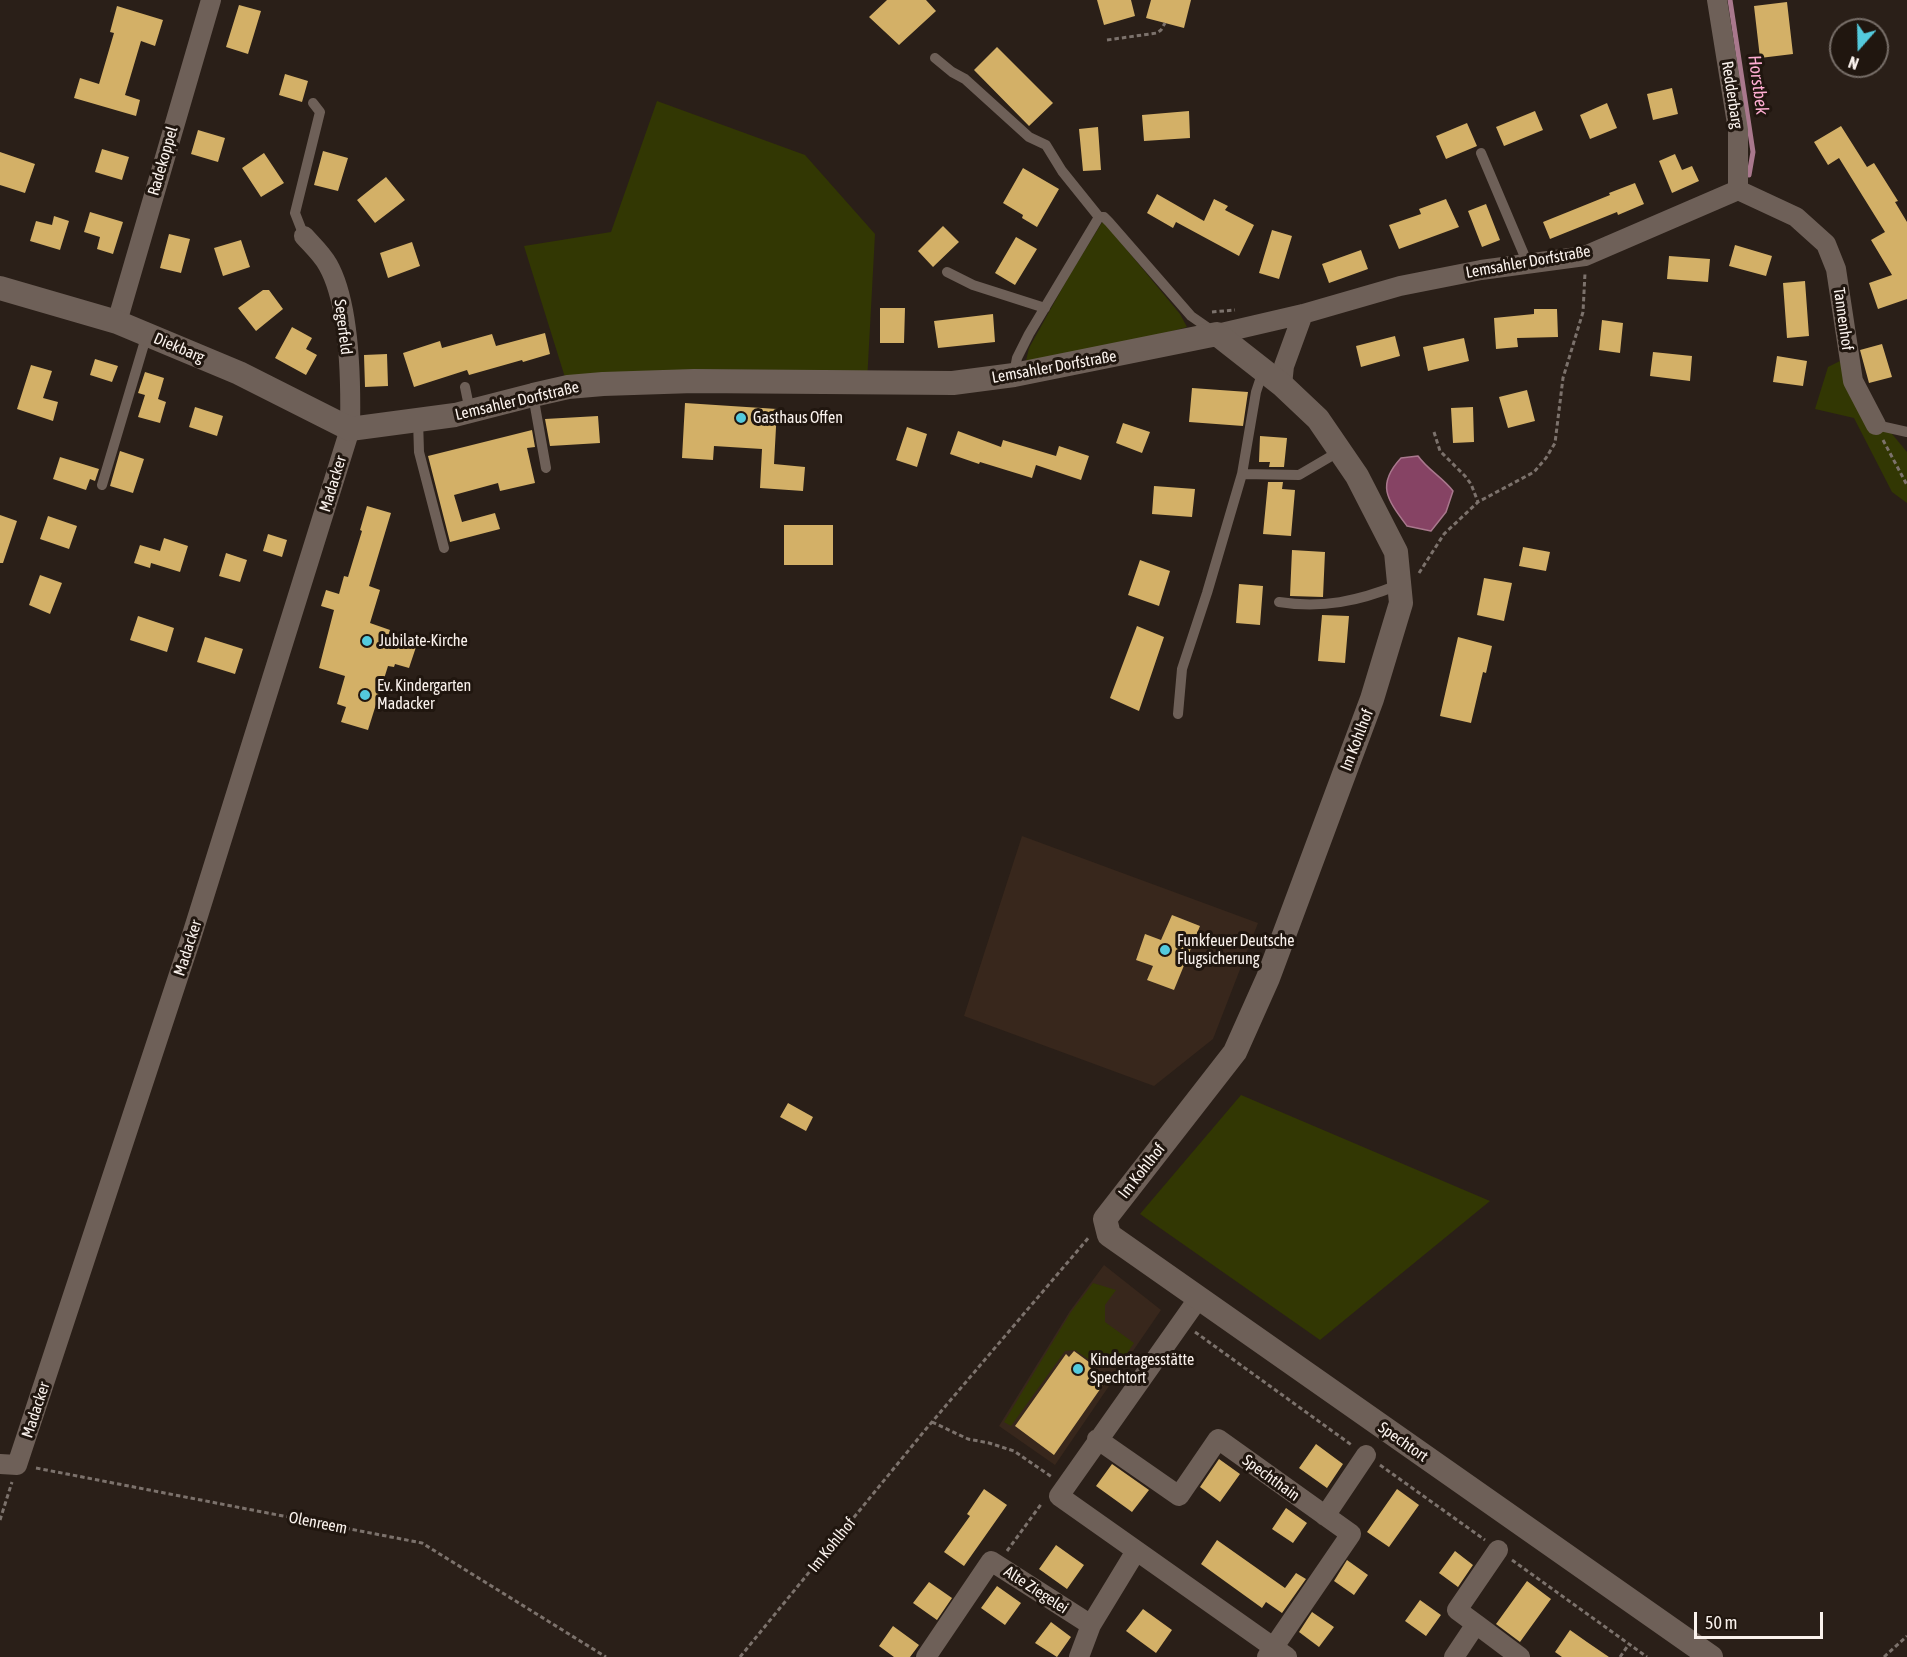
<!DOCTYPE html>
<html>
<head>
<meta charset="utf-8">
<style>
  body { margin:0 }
  #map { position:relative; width:1907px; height:1657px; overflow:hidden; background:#2a1f18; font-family:"Asap Condensed",sans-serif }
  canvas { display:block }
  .north { position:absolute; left:1829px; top:18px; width:60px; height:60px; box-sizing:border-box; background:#20160f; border:2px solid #776e68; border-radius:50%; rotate:200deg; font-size:16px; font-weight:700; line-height:24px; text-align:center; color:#faf2ed }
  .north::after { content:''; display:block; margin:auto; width:21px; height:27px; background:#54cadd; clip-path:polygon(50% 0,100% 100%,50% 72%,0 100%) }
  .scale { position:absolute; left:1694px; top:1612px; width:129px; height:27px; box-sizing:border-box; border:3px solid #faf2ed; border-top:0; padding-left:8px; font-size:18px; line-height:21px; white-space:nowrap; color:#faf2ed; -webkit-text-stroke:4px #20160f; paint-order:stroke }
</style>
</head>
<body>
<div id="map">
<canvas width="1907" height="1657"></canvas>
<div class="north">N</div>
<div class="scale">50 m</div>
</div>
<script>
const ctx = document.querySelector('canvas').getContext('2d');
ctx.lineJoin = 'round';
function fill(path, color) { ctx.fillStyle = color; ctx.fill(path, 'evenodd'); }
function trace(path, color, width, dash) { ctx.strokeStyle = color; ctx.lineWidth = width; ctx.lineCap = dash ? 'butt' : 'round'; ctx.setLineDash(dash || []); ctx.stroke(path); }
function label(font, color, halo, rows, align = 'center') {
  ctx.font = font + ' "Asap Condensed",sans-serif'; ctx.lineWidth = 6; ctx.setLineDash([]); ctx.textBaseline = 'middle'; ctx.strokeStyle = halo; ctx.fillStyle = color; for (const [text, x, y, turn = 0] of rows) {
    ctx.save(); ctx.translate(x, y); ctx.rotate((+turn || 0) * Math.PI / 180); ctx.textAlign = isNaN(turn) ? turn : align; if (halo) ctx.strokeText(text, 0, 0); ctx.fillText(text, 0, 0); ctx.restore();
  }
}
const built = new Path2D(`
  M1022,836L1258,923L1213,1039L1154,1086L964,1016Z
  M1104,1265L1161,1310L1055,1465L999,1426L1070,1311Z`);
const green = new Path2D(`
  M657,101L805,155L875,234L867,382L568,387L524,246L611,232Z
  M1103,221L1180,314L1187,327L1133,342L1025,365L1029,348L1069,276Z
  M1848,357L1873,411L1907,452V503L1892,492L1854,418L1815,409L1828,367Z
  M1241,1095L1490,1201L1320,1340L1140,1214Z
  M1093,1283L1116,1290L1105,1305V1322L1134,1343L1117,1368L1094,1363L1075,1350L1065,1351L1011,1426L1004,1422L1071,1312Z`);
const water = new Path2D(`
  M1418,456C1428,470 1442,477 1453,491L1446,512L1431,531L1407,526C1387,499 1376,485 1401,458Z`);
const stream = new Path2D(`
  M1730,0L1753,152L1749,175`);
const building = new Path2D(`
  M887,0H926L936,11L899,45L869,17Z
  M1097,0H1131L1135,16L1104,25Z
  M1151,0H1191L1184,28L1146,18Z
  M1787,2L1793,54L1760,58L1754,6Z
  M239,5L261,11L248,54L226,47Z
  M117,6L163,20L155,46L141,41L125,95L140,100L136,116L74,98L80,78L99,84L114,33L110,32Z
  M997,47L1053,103L1029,126L974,70Z
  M285,74L308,81L302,102L279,95Z
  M1672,88L1678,114L1653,120L1647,94Z
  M1607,103L1617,128L1590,139L1580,115Z
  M1189,111L1190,138L1144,141L1142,115Z
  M1535,111L1543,130L1504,146L1496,127Z
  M1467,123L1477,146L1446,159L1436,136Z
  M1841,126L1867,167L1874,163L1898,201L1895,202L1907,222V299L1878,309L1869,283L1892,275L1871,240L1885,232L1839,158L1828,165L1814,142Z
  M1098,127L1101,170L1083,171L1079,129Z
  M198,130L225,138L218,162L191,154Z
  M102,149L129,157L122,180L95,172Z
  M323,151L348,158L338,191L314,185Z
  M0,152L35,164L25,193L0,185Z
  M264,153L284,183L261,197L242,168Z
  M1675,154L1682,170L1692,166L1699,181L1672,193L1659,161Z
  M1023,168L1059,189L1037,227L1022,218L1023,215L1003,203Z
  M386,177L405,200L375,223L357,200Z
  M1635,183L1644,204L1618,215L1617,212L1550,239L1543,222L1610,195L1609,193Z
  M1157,194L1204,221L1214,199L1228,206L1225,210L1254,225L1239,256L1176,222L1173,228L1147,213Z
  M1446,199L1459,227L1399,249L1389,225L1421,214L1419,209Z
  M1486,204L1500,240L1482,247L1468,211Z
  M90,212L123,222L113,254L97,249L100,237L84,232Z
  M54,216L69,221L60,250L30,241L36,221L52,225Z
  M943,226L959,242L933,267L918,251Z
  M1272,230L1292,236L1279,279L1259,273Z
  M169,234L190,239L181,273L160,268Z
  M1016,237L1037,249L1015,285L995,273Z
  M241,240L250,267L223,276L214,248Z
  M412,242L420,266L388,278L380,253Z
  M1735,245L1772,256L1766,276L1729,266Z
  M1361,250L1368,269L1329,283L1322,264Z
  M1669,256L1710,259L1708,282L1667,279Z
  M1805,281L1809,336L1787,338L1783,283Z
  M263,290H269L283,309L256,331L238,308Z
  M880,308H905L904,343H880Z
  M1534,309H1557L1558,337L1517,338L1518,347L1496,349L1494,318L1534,314Z
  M993,314L995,342L938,348L934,321Z
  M1602,320L1623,323L1620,353L1599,350Z
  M292,327L312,338L306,349L317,355L306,375L275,358Z
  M545,333L550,354L523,362L522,360L469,375L467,370L414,387L403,353L440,341L442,348L492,334L496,346Z
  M1395,336L1400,356L1361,367L1356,346Z
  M1464,338L1469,361L1428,371L1423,347Z
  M1882,344L1892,377L1869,383L1860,350Z
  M1653,352L1692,356L1690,381L1650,376Z
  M387,354L388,386L365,387L364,355Z
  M1777,356L1807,361L1803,386L1773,382Z
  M95,359L118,366L112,382L90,375Z
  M31,365L52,371L43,398L58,402L53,421L17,409Z
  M145,372L164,378L158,399L166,402L160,423L138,417L145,395L138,393Z
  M1192,388L1248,392L1243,426L1189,422Z
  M1527,390L1535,421L1508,428L1499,397Z
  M685,403L777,409L774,464L805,467L803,491L760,488L762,449L714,446L713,460L682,458Z
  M195,407L223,416L217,436L189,427Z
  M1473,407L1474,442L1453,443L1451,408Z
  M598,416L600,443L550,446L545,419Z
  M1123,423L1150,432L1142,453L1116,443Z
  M907,427L927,434L917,467L896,460Z
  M532,430L535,447L527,448L535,483L500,491L498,483L454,495L462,522L495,513L500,529L450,542L428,456Z
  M958,431L1001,447L1003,440L1056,456L1059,446L1089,456L1081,480L1036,465L1032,478L980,462L979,464L950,454Z
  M1260,436L1287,438L1284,467H1269L1270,462H1259Z
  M120,451L144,459L133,493L110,486Z
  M60,457L99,469L95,481L90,479L86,490L53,479Z
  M1268,482H1283L1282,489L1295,490L1291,536L1263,534Z
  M1154,486L1195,489L1192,517L1152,514Z
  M367,506L391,513L369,586L380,590L370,623L390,630L388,636L417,644L409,668L395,664L394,667L388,666L368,730L341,722L346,707L337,704L345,676L319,668L334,610L321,606L326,590L339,594L344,576L348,577L362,531L360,530Z
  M0,515L17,521L3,563H0Z
  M48,516L77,526L69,549L40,539Z
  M784,525H833V565H784Z
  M268,534L287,540L282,557L263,551Z
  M164,538L188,546L180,572L151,563L150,568L134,563L140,545L160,551Z
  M1523,547L1550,552L1546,571L1519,566Z
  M1292,550L1325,552L1323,597L1290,596Z
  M226,553L247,560L240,582L219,576Z
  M1140,560L1170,571L1159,606L1128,595Z
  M40,575L62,583L50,614L29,605Z
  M1484,578L1512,583L1504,621L1477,615Z
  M1239,584L1263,586L1260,625L1236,623Z
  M1322,615L1349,616L1345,663L1318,661Z
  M138,616L174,628L167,652L130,640Z
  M1137,626L1164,637L1139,711L1110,698Z
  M205,637L243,649L235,674L197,662Z
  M1458,637L1492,646L1486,673L1483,672L1471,723L1440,716Z
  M1172,915L1200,926L1174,990L1147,980L1153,966L1136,960L1145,934L1161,940Z
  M788,1103L813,1117L806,1131L780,1117Z
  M1074,1351L1093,1365L1089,1371L1103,1385L1054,1455L1015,1426L1066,1354L1069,1357Z
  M1316,1444L1343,1464L1327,1488L1299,1468Z
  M1219,1459L1240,1474L1220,1502L1200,1487Z
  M1112,1464L1149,1490L1132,1512L1096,1486Z
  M984,1489L1007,1505L964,1566L944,1552L970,1516L967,1514Z
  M1397,1489L1419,1505L1389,1547L1367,1532Z
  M1286,1508L1307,1523L1293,1543L1272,1529Z
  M1217,1540L1285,1588L1296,1573L1306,1579L1282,1613L1266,1602L1262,1608L1201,1564Z
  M1056,1545L1084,1565L1067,1589L1039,1569Z
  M1455,1551L1473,1565L1458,1587L1439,1573Z
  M1347,1560L1368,1575L1354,1595L1334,1581Z
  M1527,1581L1551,1599L1520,1642L1496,1624Z
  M929,1582L952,1598L937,1620L913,1603Z
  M997,1586L1021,1603L1005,1625L981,1608Z
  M1420,1600L1441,1615L1426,1636L1405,1621Z
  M1143,1609L1172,1630L1156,1653L1126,1631Z
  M1312,1612L1334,1627L1319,1647L1299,1632Z
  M1051,1622L1071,1637L1057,1657L1035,1643Z
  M893,1626L919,1645L910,1657H894L879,1646Z
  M1570,1630L1587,1642L1609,1657H1562L1555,1652Z`);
const path = new Path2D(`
  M1107,40L1157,33L1161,30L1165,23
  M1212,312L1235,310
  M1434,432L1440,451L1465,476L1471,484L1478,502
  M1883,440L1907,485
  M1419,573L1444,534L1478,502L1534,472L1546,458L1555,443L1563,378L1583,312L1585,273
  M1195,1332L1353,1446
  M932,1422L968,1439L989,1443L1014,1451L1052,1477
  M1380,1465L1485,1540
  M36,1468L422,1543L606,1657
  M0,1520L12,1482
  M1007,1551L1042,1503
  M1512,1560L1647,1657
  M740,1657L926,1429L1090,1236
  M1620,1657L1629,1644
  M1884,1657L1907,1636`);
const service = new Path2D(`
  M935,58L952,72L965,79L1029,137L1046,145L1062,171L1099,217
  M1481,153L1528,264
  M304,236L295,213L320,112L313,103
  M947,272L973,285L1045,308
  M1014,374L1017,358L1029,334L1099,217H1104L1109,222L1191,316L1214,332
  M465,387L470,411
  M533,395L546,468
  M418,420L419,452L444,548
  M1876,425L1907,432
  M1242,474L1299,475L1340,451
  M102,485L147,334
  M1279,602C1322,609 1359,601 1398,585
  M1178,714L1182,669L1207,593L1242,474L1256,392L1263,371`);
const minor = new Path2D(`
  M1717,0L1738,130V190
  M1738,190L1796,217L1826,244L1836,269L1853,381L1876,425
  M117,322L211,0
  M1217,334L1303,314L1400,286L1481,270L1585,256L1738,190
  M1282,385L1284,366L1303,314
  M1198,1299L1059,1496L1287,1657
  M1097,1439L1179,1496L1218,1439L1351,1534L1267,1657
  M0,1464L17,1465L191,938L350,429C351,384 350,304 328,265C322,254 312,245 304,236
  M1325,1516L1366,1455
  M1476,1624L1457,1610L1498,1550
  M1091,1625L1136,1551
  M926,1657L991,1561L1091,1625L1079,1657
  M1454,1657L1476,1624L1520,1657`);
const tertiary = new Path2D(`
  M0,288L117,322L239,373L350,429L455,415L533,395L568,387L603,384L694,381L953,383L1014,375L1217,334L1282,385L1318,419L1357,476L1396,552L1401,603L1372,699L1268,978L1235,1052L1105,1219L1109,1235L1711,1657`);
const markers = [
  [741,418,6,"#54cadd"],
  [367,641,6,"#54cadd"],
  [365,695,6,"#54cadd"],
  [1165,950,6,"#54cadd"],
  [1078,1369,6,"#54cadd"]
];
const streetNames = [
  ["Redderbarg",1732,95,81],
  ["Radekoppel",163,161,-74],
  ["Lemsahler Dorfstraße",1528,262,-10],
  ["Tannenhof",1843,319,82],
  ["Segerfeld",343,327,83],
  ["Diekbarg",179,348,23],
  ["Lemsahler Dorfstraße",1054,367,-10],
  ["Lemsahler Dorfstraße",517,401,-13],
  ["Madacker",333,484,-73],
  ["Im Kohlhof",1357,740,-69],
  ["Madacker",188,948,-72],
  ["Im Kohlhof",1142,1171,-52],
  ["Madacker",36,1410,-72],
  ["Spechtort",1403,1442,35],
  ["Spechthain",1271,1478,36],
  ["Olenreem",318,1523,11],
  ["Im Kohlhof",832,1545,-51],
  ["Alte Ziegelei",1036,1590,33]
];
const poiNames = [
  ["Gasthaus Offen",753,418],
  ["Jubilate-Kirche",379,641],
  ["Ev. Kindergarten",377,686],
  ["Madacker",377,704],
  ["Funkfeuer Deutsche",1177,941],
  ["Flugsicherung",1177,959],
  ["Kindertagesstätte",1090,1360],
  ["Spechtort",1090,1378]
];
const waterNames = [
  ["Horstbek",1758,85,82]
];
fill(built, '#38271c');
fill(green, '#323703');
fill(water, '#864364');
trace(water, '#a9788d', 1.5);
trace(stream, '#a9788d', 5);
fill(building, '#d3b067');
trace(path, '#7c726c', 3, [4.5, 3]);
trace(service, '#6e6058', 10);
trace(minor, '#6e6058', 20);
trace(tertiary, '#6e6058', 24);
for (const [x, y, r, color] of markers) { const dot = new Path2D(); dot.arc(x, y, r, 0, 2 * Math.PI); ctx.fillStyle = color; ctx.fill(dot); trace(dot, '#20160f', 2); }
label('16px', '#faf2ed', '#20160f', streetNames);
label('16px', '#faf2ed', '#20160f', poiNames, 'left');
label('italic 18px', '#feadd2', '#20160f', waterNames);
</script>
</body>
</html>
